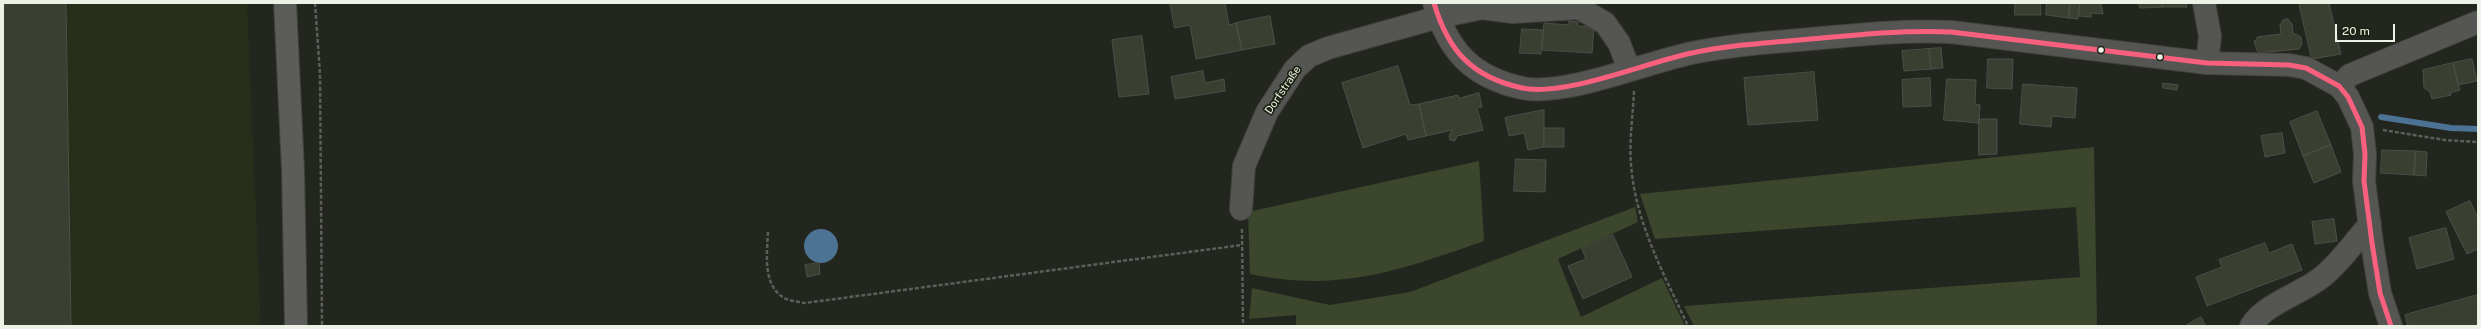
<!DOCTYPE html>
<html>
<head>
<meta charset="utf-8">
<style>
  body { margin:0 }
  #map { position:relative; width:2481px; height:329px; overflow:hidden; background:#23261e; font-family:"Public Sans",sans-serif }
  canvas { display:block }
  .frame { position:absolute; inset:0; border:4px solid #edf2e7; pointer-events:none }
  .scale { position:absolute; left:2335px; top:24px; width:60px; height:18px; box-sizing:border-box; border:2px solid #edf2e7; border-top:0; padding-left:5px; font-size:12px; line-height:14px; white-space:nowrap; color:#edf2e7; -webkit-text-stroke:3px #1a2111; paint-order:stroke }
</style>
</head>
<body>
<div id="map">
<canvas width="2481" height="329"></canvas>
<div class="frame"></div>
<div class="scale">20 m</div>
</div>
<script>
const ctx = document.querySelector('canvas').getContext('2d');
ctx.lineJoin = 'round';
function fill(path, color) { ctx.fillStyle = color; ctx.fill(path, 'evenodd'); }
function trace(path, color, width, dash) { ctx.strokeStyle = color; ctx.lineWidth = width; ctx.lineCap = dash ? 'butt' : 'round'; ctx.setLineDash(dash || []); ctx.stroke(path); }
function label(font, color, halo, rows, align = 'center') {
  ctx.font = font + ' "Public Sans",sans-serif'; ctx.lineWidth = 3.5; ctx.setLineDash([]); ctx.textBaseline = 'middle'; ctx.strokeStyle = halo; ctx.fillStyle = color; for (const [text, x, y, turn = 0] of rows) {
    ctx.save(); ctx.translate(x, y); ctx.rotate((+turn || 0) * Math.PI / 180); ctx.textAlign = isNaN(turn) ? turn : align; if (halo) ctx.strokeText(text, 0, 0); ctx.fillText(text, 0, 0); ctx.restore();
  }
}
const built = new Path2D(`
  M3,3H247L261,326H3Z`);
const green = new Path2D(`
  M2094,147L2097,326H1694L1684,306L2080,277L2076,207L1655,239L1640,194Z
  M1479,161L1484,241C1401,270 1339,293 1250,274L1248,212Z
  M1635,207L1638,222L1558,259L1581,317L1662,278L1685,326H1296V315L1249,319L1252,288L1330,305L1410,292Z`);
const water = new Path2D(`
  M804 246a17 17 0 1 1 34 0a17 17 0 1 1-34 0Z`);
const stream = new Path2D(`
  M2381,117L2451,128L2478,129`);
const building = new Path2D(`
  M3,3H66L71,326H3Z
  M1170,3H1225L1229,25L1236,23L1242,50L1196,59L1190,25L1175,28Z
  M2015,3H2040L2041,15H2015Z
  M2047,3H2070L2069,18L2046,15Z
  M2070,3H2080L2078,19L2069,18Z
  M2080,3H2101L2103,14L2091,13V17L2079,16Z
  M2139,3H2162L2163,7L2140,8Z
  M2162,3H2186L2187,7H2163Z
  M2299,3H2329L2341,54L2312,59Z
  M1270,16L1275,44L1242,50L1236,23Z
  M2288,19L2292,24L2293,33L2301,37L2302,44L2299,49L2258,53L2254,41L2257,40V37L2281,34L2280,25L2283,20Z
  M1569,21L1578,22V26L1594,27L1592,53L1542,50L1544,23L1569,25Z
  M1522,29L1543,30L1541,54L1520,53Z
  M1142,36L1149,94L1119,97L1112,40Z
  M1941,48L1943,68L1931,69L1929,49Z
  M1929,49L1931,69L1904,71L1902,51Z
  M1988,59H2013L2012,89L1987,88Z
  M2472,59L2477,81L2458,85L2453,63Z
  M2453,63L2460,90L2450,93L2451,95L2432,99L2430,92L2424,88L2423,70Z
  M1398,66L1410,105L1419,104L1426,136L1408,140L1406,134L1363,148L1342,83Z
  M1203,71L1205,83L1224,79L1225,91L1175,99L1171,77Z
  M1814,72L1818,120L1748,125L1744,78Z
  M1930,78L1931,106L1903,107L1902,80Z
  M1947,79L1976,80L1975,104L1980,105L1979,123L1944,120Z
  M2163,83L2178,85L2177,90L2163,88Z
  M2023,84L2077,88L2075,118L2052,116L2051,127L2020,124Z
  M1479,93L1482,107L1477,108L1483,130L1457,136L1455,141L1450,140L1449,136L1452,130L1426,136L1419,104L1458,95L1459,98Z
  M1544,110V147L1528,150L1524,133L1509,136L1505,118Z
  M2317,111L2331,145L2303,156L2290,122Z
  M1979,119H1997V154L1979,155Z
  M1544,128H1564V147H1544Z
  M2282,133L2285,153L2265,157L2261,136Z
  M2331,145L2341,172L2314,183L2303,156Z
  M2382,150L2416,151L2414,175L2381,173Z
  M2416,151L2427,152L2426,176L2414,175Z
  M1516,159L1546,160L1545,192L1514,191Z
  M2470,201L2478,218V249L2467,254L2446,212Z
  M2334,219L2337,241L2315,244L2312,222Z
  M2446,228L2454,259L2417,269L2409,238Z
  M1613,235L1632,277L1583,299L1568,266L1586,259L1582,249Z
  M2265,243L2269,253L2292,244L2302,270L2207,306L2196,277L2222,267L2219,260Z
  M819,263L820,274L807,277L805,265Z
  M2478,295V326H2408L2405,315Z
  M2201,317L2206,326H2185Z`);
const path = new Path2D(`
  M315,3L320,74L322,326
  M1634,91C1633,115 1629,140 1631,164C1635,222 1664,274 1688,326
  M2383,130L2445,140L2478,142
  M1242,229L1243,326
  M768,232C767,254 762,287 786,299C792,301 799,302 805,303L1242,245`);
const minor = new Path2D(`
  M1434,3C1448,51 1472,77 1522,88C1565,97 1647,62 1692,53C1735,44 1778,42 1822,38C1865,34 1908,30 1951,32L2207,63L2289,65L2306,68L2339,86L2348,97L2362,127L2365,154L2364,181L2372,243L2380,293L2391,326
  M2204,3L2210,36L2207,63
  M2339,86L2350,75L2478,22
  M1241,209L1244,166L1267,112L1295,69L1309,56L1328,48L1439,17L1482,8L1513,12L1579,8L1605,23L1619,43L1629,69
  M2251,326C2264,304 2301,294 2322,277C2340,263 2354,242 2370,224`);
const major = new Path2D(`
  M285,3L293,170L296,326`);
const bus1 = new Path2D(`
  M1434,3C1448,51 1472,77 1522,88C1565,97 1647,62 1692,53C1735,44 1778,42 1822,38C1865,34 1908,30 1951,32L2207,63L2289,65L2306,68L2339,86L2348,97L2362,127L2365,154L2364,181L2372,243L2380,293L2391,326`);
const markers = [
  [2101,50,3.5,"#edf2e7"],
  [2160,57,3.5,"#edf2e7"]
];
const streetNames = [
  ["Dorfstraße",1283,90,-56]
];
fill(built, '#272f1b');
fill(green, '#3c462d');
fill(water, '#4c7294');
trace(stream, '#4c7294', 6);
fill(building, '#3a3f32');
trace(building, '#4c4f48', 1);
trace(minor, '#3f423b', 24);
trace(major, '#3f423b', 24);
trace(path, '#5c5e5a', 2.5, [4, 2]);
trace(minor, '#555653', 22);
trace(major, '#5c5d5a', 22);
trace(bus1, '#f8607d', 5);
for (const [x, y, r, color] of markers) { const dot = new Path2D(); dot.arc(x, y, r, 0, 2 * Math.PI); ctx.fillStyle = color; ctx.fill(dot); trace(dot, '#1a2111', 1.5); }
label('11px', '#edf2e7', '#1a2111', streetNames);
</script>
</body>
</html>
